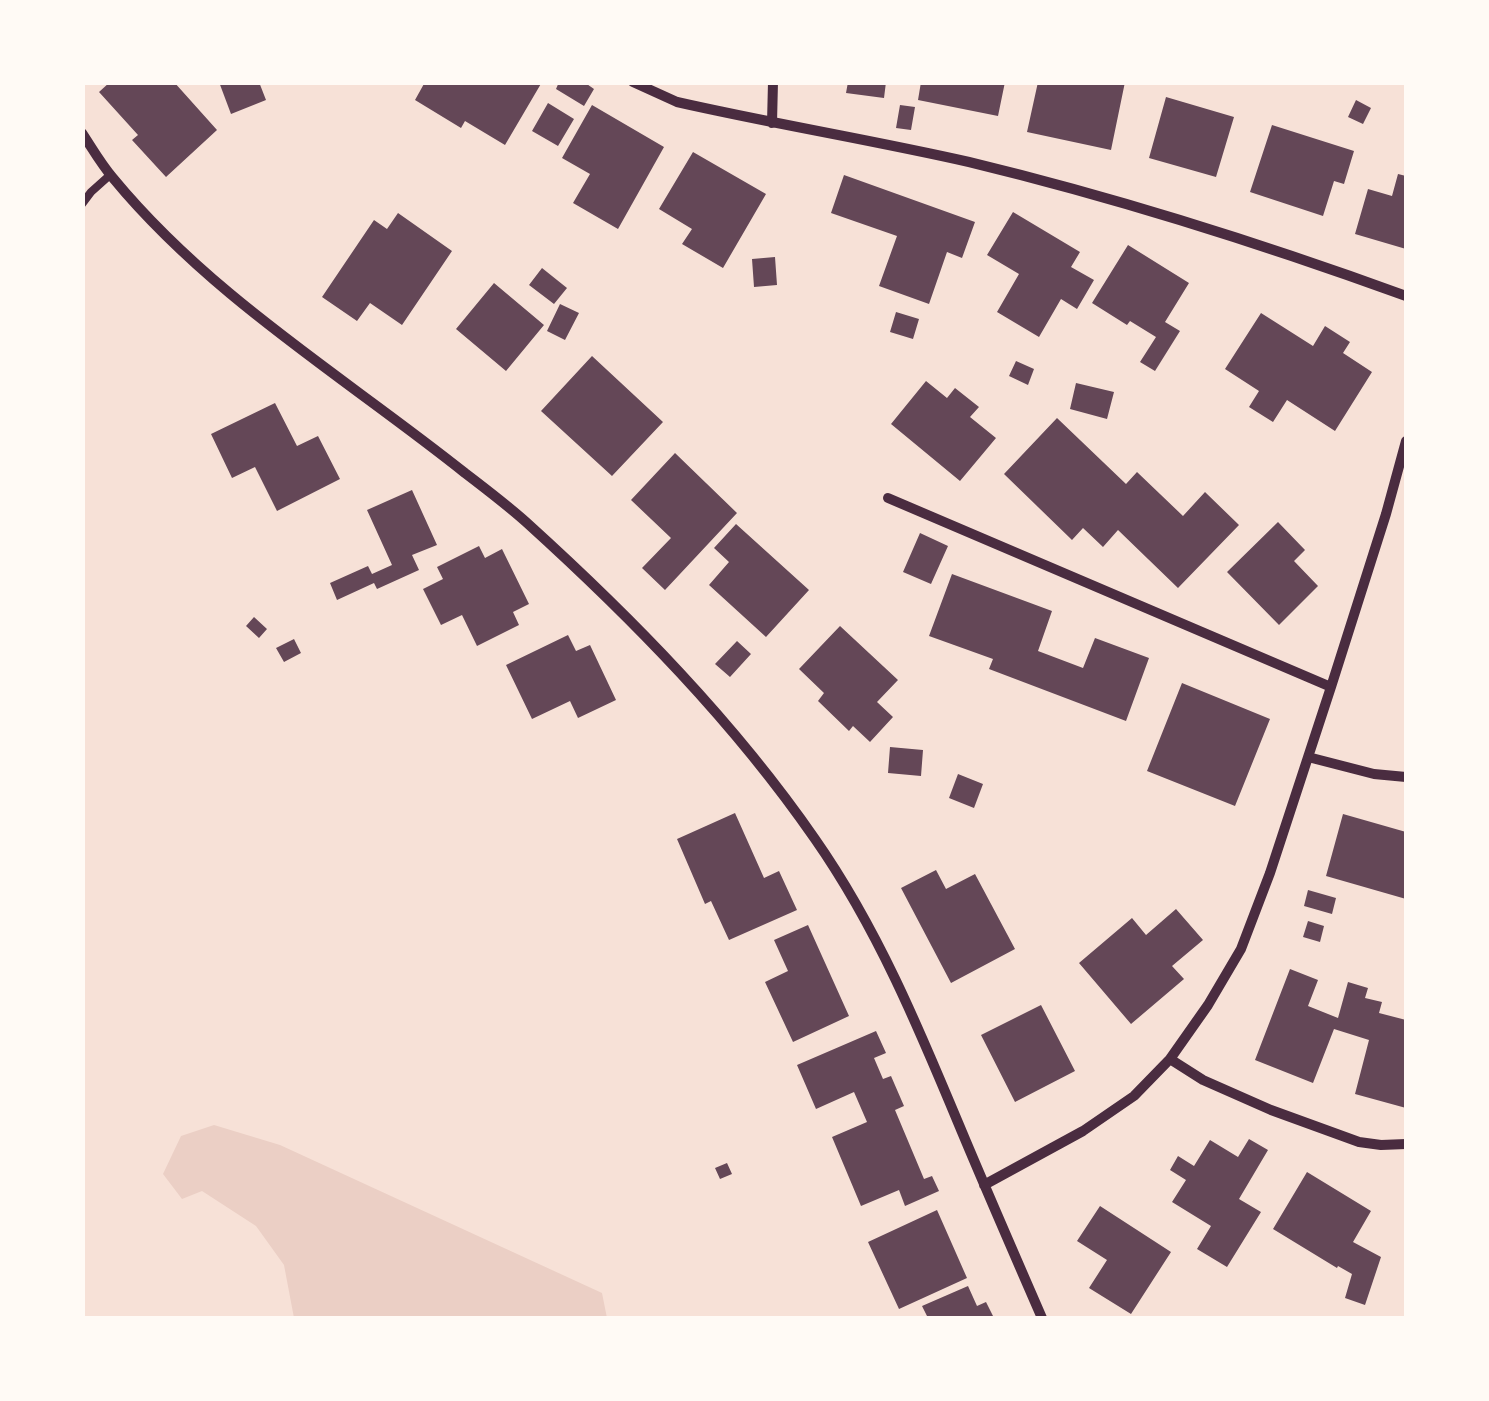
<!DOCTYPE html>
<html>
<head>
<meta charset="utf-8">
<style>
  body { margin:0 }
  #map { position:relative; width:1489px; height:1401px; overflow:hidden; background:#f7e1d7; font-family:Cabin,sans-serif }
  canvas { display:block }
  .frame { position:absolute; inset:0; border:85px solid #fffaf5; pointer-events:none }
</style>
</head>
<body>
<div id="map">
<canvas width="1489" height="1401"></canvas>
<div class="frame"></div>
</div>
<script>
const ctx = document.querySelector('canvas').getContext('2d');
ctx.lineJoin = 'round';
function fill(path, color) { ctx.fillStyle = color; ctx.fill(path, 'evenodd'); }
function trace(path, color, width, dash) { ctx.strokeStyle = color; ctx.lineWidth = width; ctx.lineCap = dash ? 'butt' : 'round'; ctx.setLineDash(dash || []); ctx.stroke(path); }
const green = new Path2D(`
  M214,1125L280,1145L602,1293L607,1318H294L284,1265L256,1226L202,1191L182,1199L163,1174L181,1136Z`);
const building = new Path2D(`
  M110,82H174L217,130L166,177L132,140L138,135L99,92Z
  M219,82H259L266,100L231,114Z
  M425,82H542L505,145L465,121L461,128L415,100Z
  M559,82H584L594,89L584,106L556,89Z
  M848,82H886L884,98L846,93Z
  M921,82H1005L998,116L918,100Z
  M1038,82H1125L1111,150L1027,132Z
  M1166,97L1234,117L1216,177L1149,158Z
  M1356,100L1371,108L1363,124L1348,117Z
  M548,103L574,119L558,146L532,131Z
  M592,105L664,147L618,229L573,203L590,174L562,158Z
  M900,105L915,107L911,130L896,128Z
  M1272,125L1354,151L1344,184L1334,181L1323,216L1250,192Z
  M693,152L766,194L723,268L682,244L692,229L659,209Z
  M1398,174L1406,176V249L1355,234L1368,189L1392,196Z
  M844,175L975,222L962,258L947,252L929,304L879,286L897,236L831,213Z
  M1013,212L1080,252L1071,267L1094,280L1077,309L1061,299L1039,337L997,312L1019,274L987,255Z
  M398,213L452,251L402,325L370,303L357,321L322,297L374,220L387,229Z
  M1128,245L1189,283L1165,322L1180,331L1155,371L1140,362L1156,337L1130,321L1127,325L1092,303Z
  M775,257L777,285L754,287L752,259Z
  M542,268L567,288L554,304L529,285Z
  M494,283L544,325L506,371L456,329Z
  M560,304L579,313L565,340L547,331Z
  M896,312L919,319L913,339L890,332Z
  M1261,313L1313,346L1325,326L1350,342L1343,353L1372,372L1335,431L1287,400L1273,422L1249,407L1259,391L1225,369Z
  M592,356L663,422L612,476L541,411Z
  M1016,361L1034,369L1028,385L1009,376Z
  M926,381L947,398L955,388L979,407L970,417L996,438L960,481L891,424Z
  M1076,383L1114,392L1107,419L1070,409Z
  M275,403L297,446L318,436L340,479L277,511L255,467L232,478L211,434Z
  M1057,418L1126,484L1137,472L1183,516L1205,492L1239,525L1178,588L1118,530L1103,547L1083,528L1072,540L1004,474Z
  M675,453L737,513L665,590L642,568L671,538L631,500Z
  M412,490L437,545L412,555L419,570L377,589L374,583L337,600L330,583L368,566L372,574L392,565L367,510Z
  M1278,522L1305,550L1294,561L1318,586L1279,625L1227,572Z
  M736,524L809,590L766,637L709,585L729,562L714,548Z
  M920,533L948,546L931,584L903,572Z
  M479,546L485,558L502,549L529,604L513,612L519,625L477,646L462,615L441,625L423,589L443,579L437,567Z
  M952,574L1052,611L1038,651L1083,668L1095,638L1149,658L1126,721L989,669L993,659L929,636Z
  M254,617L267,629L259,638L246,626Z
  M840,626L898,680L877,702L893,717L870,742L853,726L849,731L818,701L824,693L799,669Z
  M568,635L576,651L590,645L616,700L578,718L570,701L532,719L506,665Z
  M294,639L301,653L284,662L276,648Z
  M737,641L751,654L730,677L715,664Z
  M1182,683L1270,719L1235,806L1147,771Z
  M890,747L923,750L921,776L888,773Z
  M958,774L983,784L974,808L949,798Z
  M735,813L764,878L779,871L797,910L729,940L711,901L705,904L677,839Z
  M1343,814L1406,832V899L1326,876Z
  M936,870L946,889L975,874L1015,949L951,983L901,888Z
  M1308,890L1336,898L1332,914L1304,906Z
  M1176,909L1203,940L1172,966L1184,979L1131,1024L1079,963L1132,918L1146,935Z
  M1308,921L1324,926L1320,942L1303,937Z
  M808,925L849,1016L793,1042L765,982L788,971L774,940Z
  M1290,969L1318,980L1308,1006L1338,1018L1348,982L1368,988L1365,998L1382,1002L1379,1013L1406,1020V1108L1355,1094L1369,1040L1334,1029L1313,1083L1255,1060Z
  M1041,1005L1075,1071L1015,1102L981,1035Z
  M876,1031L886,1053L874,1058L883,1079L891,1076L904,1106L895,1110L924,1179L932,1176L939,1191L905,1206L899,1190L861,1206L832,1137L867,1122L854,1092L816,1109L797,1065Z
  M1249,1139L1268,1150L1239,1199L1261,1212L1227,1267L1197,1249L1211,1226L1172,1202L1186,1180L1170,1170L1178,1156L1194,1166L1210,1140L1238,1157Z
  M727,1163L732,1174L720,1179L715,1168Z
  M1307,1172L1371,1211L1353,1242L1381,1257L1365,1305L1345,1298L1352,1274L1338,1266L1337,1268L1273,1229Z
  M1100,1206L1171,1252L1131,1314L1089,1288L1107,1260L1077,1241Z
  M937,1210L967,1278L899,1309L868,1242Z
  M968,1286L977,1306L986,1302L994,1318H928L922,1306Z`);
const service = new Path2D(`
  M82,204L91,192L110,175`);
const minor = new Path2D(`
  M633,82L677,102C774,124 872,140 969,162C1118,198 1263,244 1406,296
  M772,123L773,82
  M82,133C92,148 101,164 113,178C211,297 346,378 465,473C486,489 507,505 526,522C632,618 734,722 815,839C878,929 920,1031 962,1132C988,1194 1015,1256 1042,1318
  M888,498L1331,687
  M1308,757L1374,774L1406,777
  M1170,1059L1203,1080L1271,1110L1359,1142L1381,1145L1406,1144
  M984,1185L1083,1131L1134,1096L1170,1059L1208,1005L1241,949L1270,873L1331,687L1386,514L1406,441`);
fill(green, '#ebcfc5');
fill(building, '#644757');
trace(service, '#4a2c40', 8);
trace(minor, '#4a2c40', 10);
</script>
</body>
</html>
